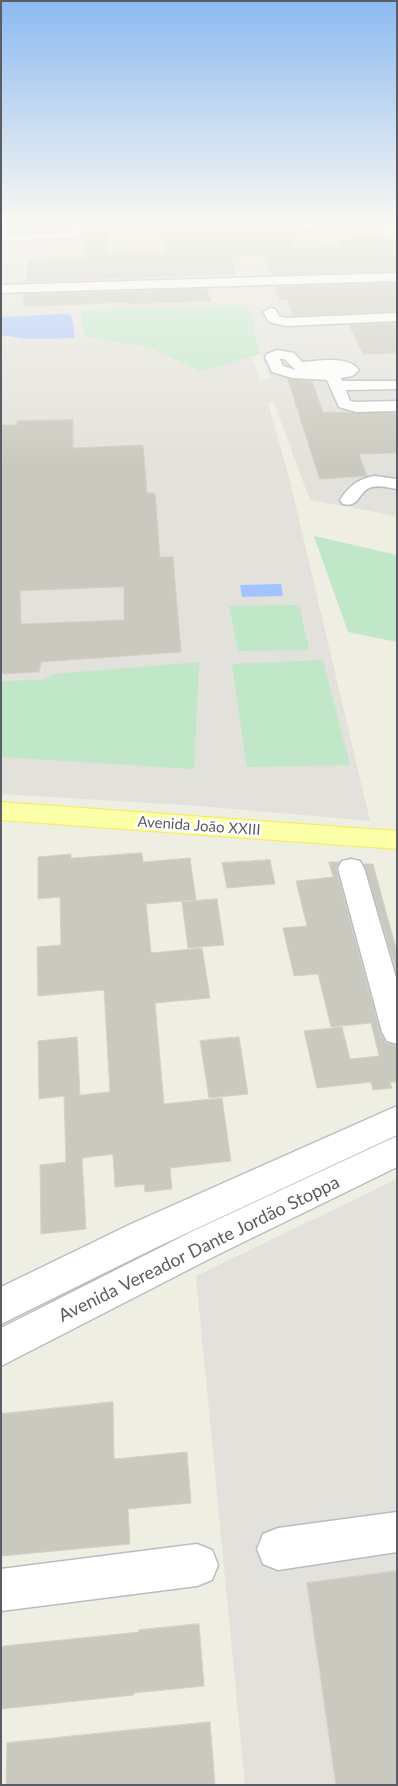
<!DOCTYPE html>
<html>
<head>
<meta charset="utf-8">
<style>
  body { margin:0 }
  #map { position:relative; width:398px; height:1786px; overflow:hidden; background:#efeee3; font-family:Lato,sans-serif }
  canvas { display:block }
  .frame { position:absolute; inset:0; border:2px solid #5b5d64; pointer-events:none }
</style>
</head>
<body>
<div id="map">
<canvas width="398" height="1786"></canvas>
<div class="frame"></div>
</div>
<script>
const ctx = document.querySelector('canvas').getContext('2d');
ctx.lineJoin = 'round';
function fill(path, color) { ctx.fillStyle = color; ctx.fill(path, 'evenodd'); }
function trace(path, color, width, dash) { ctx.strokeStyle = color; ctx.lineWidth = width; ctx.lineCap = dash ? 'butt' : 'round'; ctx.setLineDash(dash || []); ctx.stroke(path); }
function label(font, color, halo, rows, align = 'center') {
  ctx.font = font + ' Lato,sans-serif'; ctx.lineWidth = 5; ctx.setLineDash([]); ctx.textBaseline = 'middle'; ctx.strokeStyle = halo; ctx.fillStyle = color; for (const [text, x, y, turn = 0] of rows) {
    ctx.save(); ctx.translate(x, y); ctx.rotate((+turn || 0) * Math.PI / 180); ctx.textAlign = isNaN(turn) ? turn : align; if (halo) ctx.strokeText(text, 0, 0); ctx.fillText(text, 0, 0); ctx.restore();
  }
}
const industrial = new Path2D(`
  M1,218H378L397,245V273L1,285Z
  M397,280V516L310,500L274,403H268L289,477L370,821L200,806L1,794V292ZM235,304L249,310L255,326H251L270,378L261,379L262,386Z
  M397,1179V1785H245L196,1276Z`);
const green = new Path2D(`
  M235,305L249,310L255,326L252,327L261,354L200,371L150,348L84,336L81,310Z
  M314,536L397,555V642L348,632Z
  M299,605L309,650L238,651L229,606Z
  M323,660L350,765L247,767L232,664Z
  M199,662L194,769L1,757V681L42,680L53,674Z`);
const water = new Path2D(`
  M60,314H69L72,317L75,338L27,339L1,335L2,317Z
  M281,584L283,596L242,597L240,585Z`);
const building = new Path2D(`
  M12,218H42L41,231L12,232Z
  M158,218H282L295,248L340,246L338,239L392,238L397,245V271L271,275L263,255L231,256L236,274L26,282L28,261L84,259L87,220H109V254L166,253Z
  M397,283V311L293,316L287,300H280L275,287Z
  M207,289L211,301L127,304V302L23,307L24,294Z
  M397,323V353L363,354L349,325Z
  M288,379L312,381L323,412L397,413V453L359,454L367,476L320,479Z
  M73,420V448L143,445L147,493H155L160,557H173L181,652L41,662L39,672L1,674V425H17V421ZM124,587V620L21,624L20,591Z
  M142,853L143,862L190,858L196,900L146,904L151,953L202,948L210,998L155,1003L164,1104L222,1098L231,1161L170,1168L172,1189L145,1192L144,1184L115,1187L113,1154L82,1158L86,1229L41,1234L40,1165L66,1162L64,1096L39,1099L38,1041L77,1037L80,1095L110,1092L104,990L38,996L37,947L61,945L60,897L38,899V857L71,854V858Z
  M270,860L275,884L227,888L222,863Z
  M329,862H339L336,868L380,1032L386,1043L397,1046V1082H390L392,1088L373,1090L371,1082L317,1088L304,1031L342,1027L350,1059L379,1056L371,1023L331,1027L318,974L294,976L283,928L307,926L296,881L333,877Z
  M364,864H373L397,952V973Z
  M217,899L224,945L188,948L182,902Z
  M239,1037L248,1094L209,1098L200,1041Z
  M113,1402L114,1459L187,1452L191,1503L128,1509L130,1544L1,1556V1414Z
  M397,1571V1785H336L307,1583Z
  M199,1624L204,1686L134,1693V1695L1,1709V1647L4,1646L139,1632V1630Z
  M210,1722L215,1785H6L7,1743Z`);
const minor = new Path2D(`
  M1,218H10V234L69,232L70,218H80V235L74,238L9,241L1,239Z
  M296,218H306L312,228L310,230H302Z
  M397,273V281L1,293V285Z
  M270,308L275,309L279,316L286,318L397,313V321L286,326L269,322L263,312Z
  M277,350L294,353L302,362C318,361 348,355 359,370L352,376L341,378L342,381H397V389L346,390L350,401L356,402L397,401V411L356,412L339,407L327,380L292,378L272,372L265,357L267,354ZM280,359H284L296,370L283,366Z
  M375,476L397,479V489C389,488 380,485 372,487C357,491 361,508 343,504L340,500C350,485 358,479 375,476Z
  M351,859L360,861L364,868L397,981V1044L387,1041L382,1032L338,868L342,861Z
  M397,1106V1135L155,1248L1,1324V1287L131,1224Z
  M397,1136V1167L215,1256L1,1366V1328L191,1232Z
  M397,1512V1552L278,1570L263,1564L257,1549L263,1534L278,1528Z
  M197,1544L212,1550L218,1565L212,1580L197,1586L1,1611V1569Z`);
const major = new Path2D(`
  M1,802L397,831V849L1,820Z`);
const streetNames = [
  ["Avenida João XXIII",199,826,4]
];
const nearStreetnames = [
  ["Avenida Vereador Dante Jordão Stoppa",199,1249,-26]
];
fill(industrial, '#e2e1db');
fill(green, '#bfe7c8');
fill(water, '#a3c3ff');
fill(building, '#c9c9bf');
trace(building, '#d3d2c1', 1);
trace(minor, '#bbbcc2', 3);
trace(major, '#f5eb55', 2);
fill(minor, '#fff');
fill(major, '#faffa8');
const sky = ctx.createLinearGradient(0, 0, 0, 468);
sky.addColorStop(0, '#8cbaf1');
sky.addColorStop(0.47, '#f8f7f2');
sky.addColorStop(1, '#f8f7f200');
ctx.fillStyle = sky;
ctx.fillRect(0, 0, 398, 468);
label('15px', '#5b5d64', '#fff', streetNames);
label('18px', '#5b5d64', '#fff', nearStreetnames);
</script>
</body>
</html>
